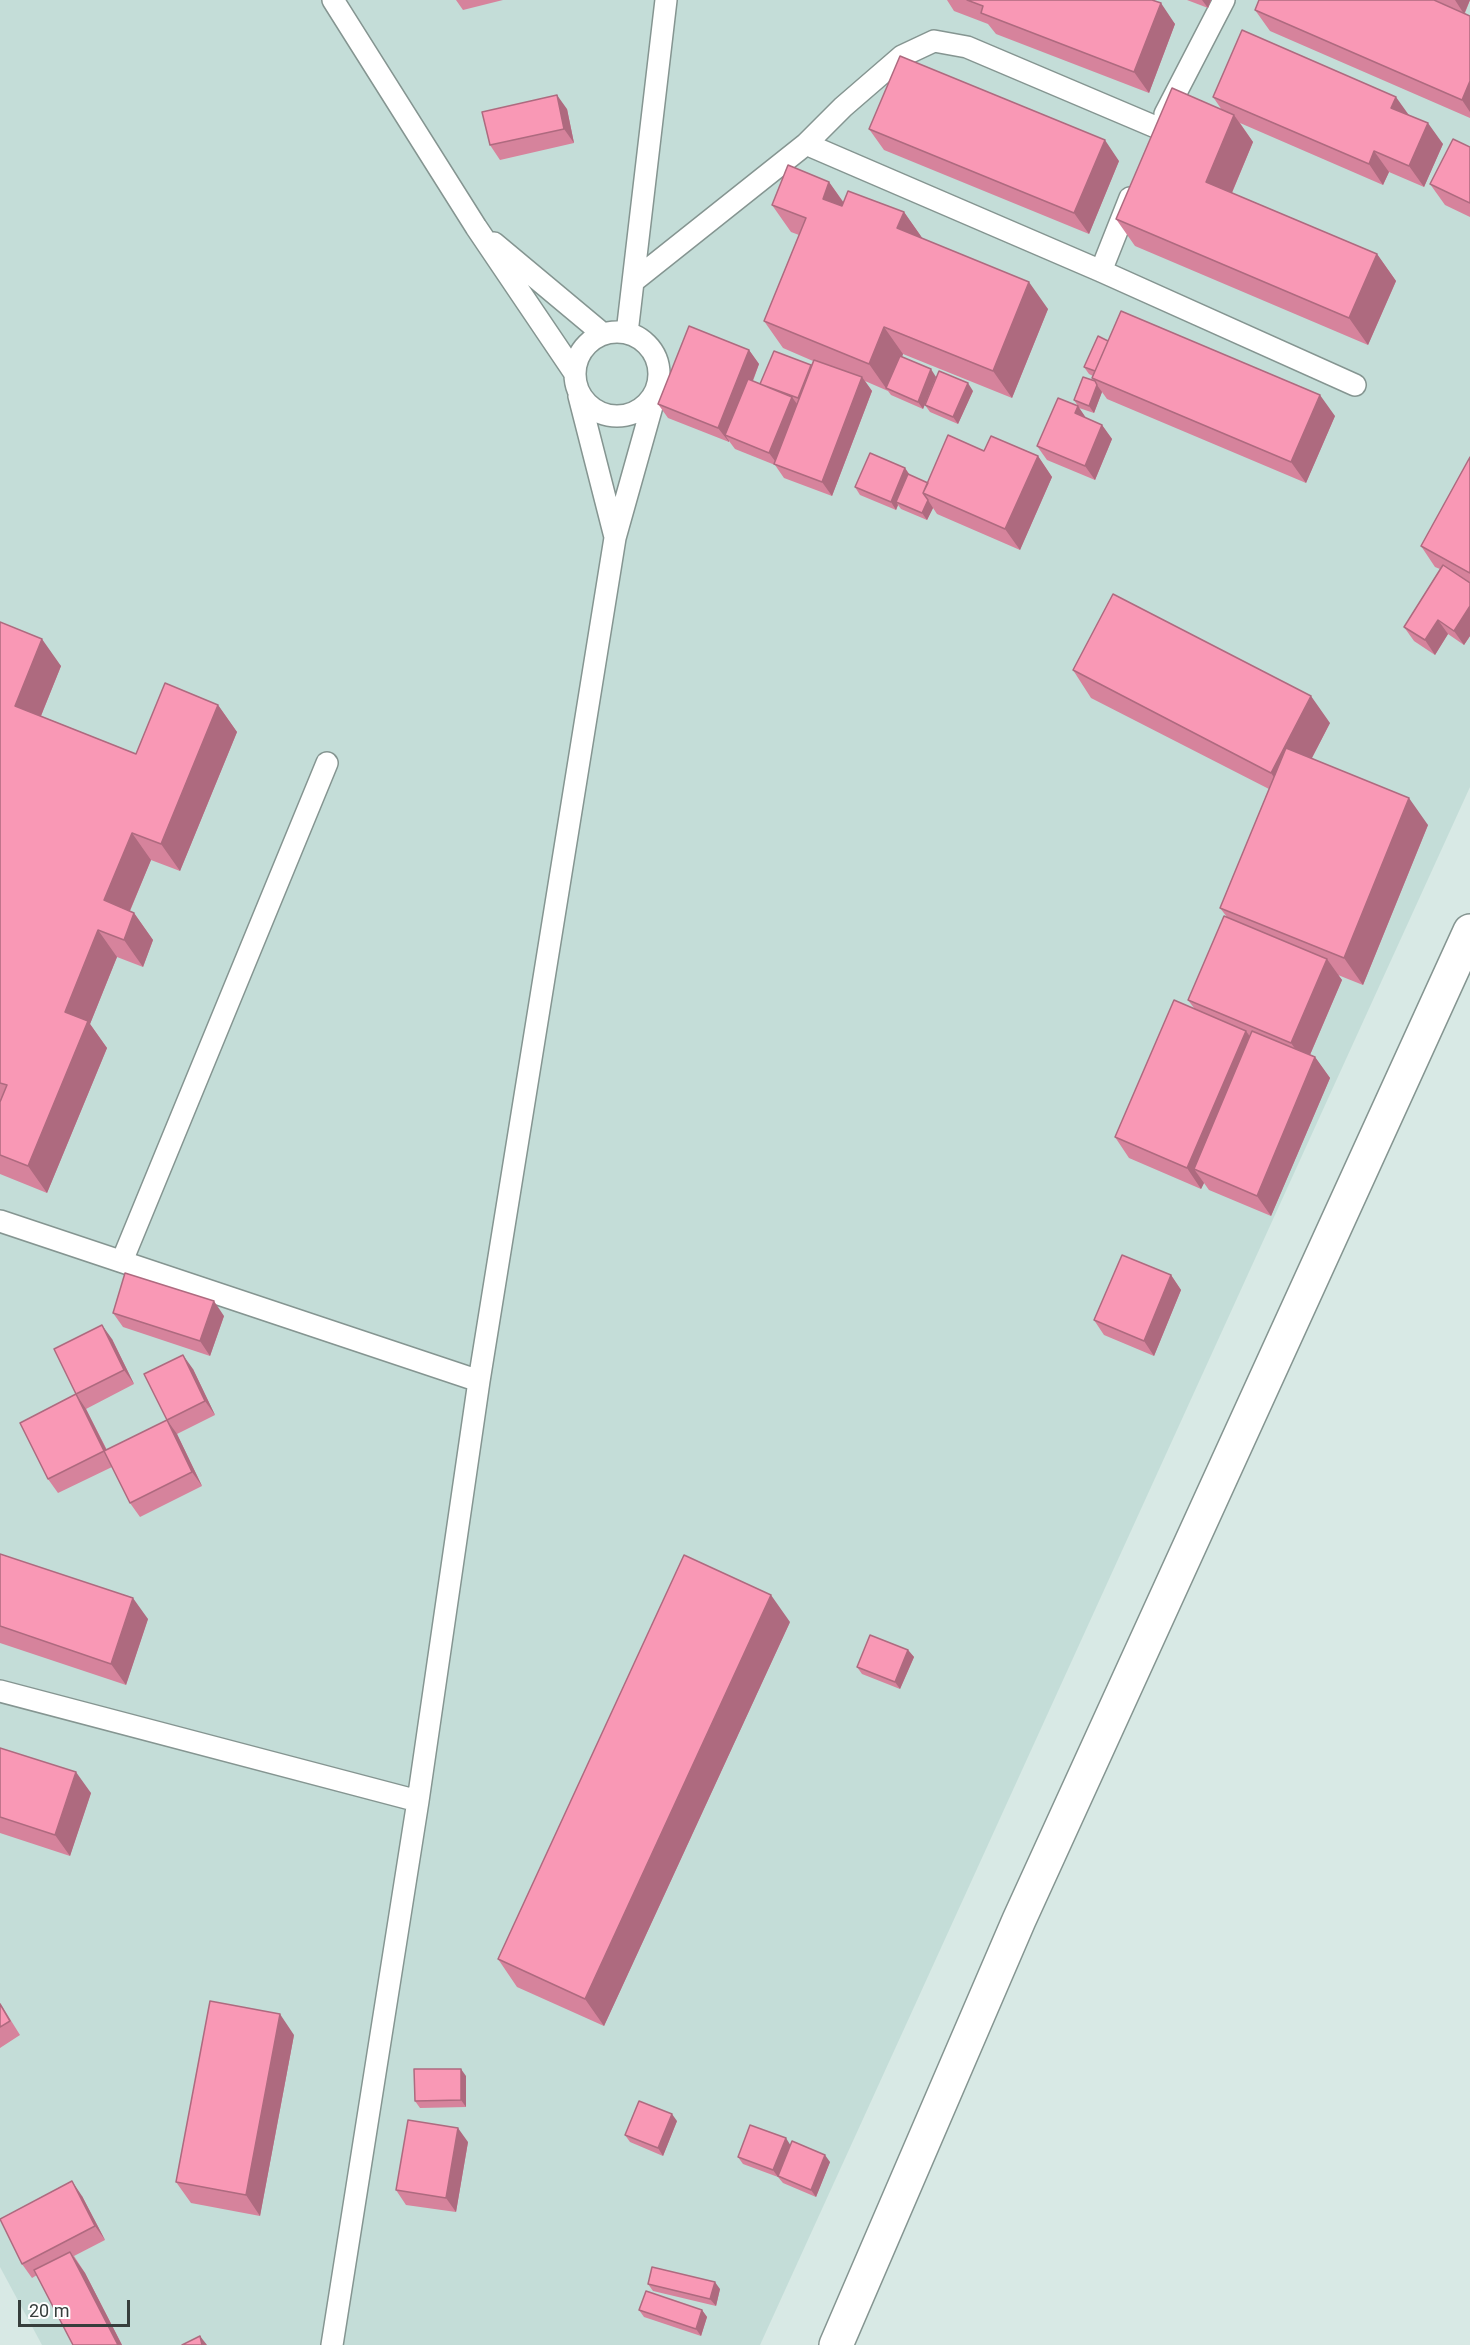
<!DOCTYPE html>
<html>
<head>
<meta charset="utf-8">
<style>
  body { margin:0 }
  #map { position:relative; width:1470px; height:2345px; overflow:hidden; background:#d8e9e5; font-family:Roboto,sans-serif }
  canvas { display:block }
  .scale { position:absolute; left:18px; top:2300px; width:112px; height:27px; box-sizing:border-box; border:3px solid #373e3c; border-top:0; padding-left:8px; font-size:18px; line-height:21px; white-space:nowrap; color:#373e3c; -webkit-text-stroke:4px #fff; paint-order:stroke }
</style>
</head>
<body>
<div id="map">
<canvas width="1470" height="2345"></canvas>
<div class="scale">20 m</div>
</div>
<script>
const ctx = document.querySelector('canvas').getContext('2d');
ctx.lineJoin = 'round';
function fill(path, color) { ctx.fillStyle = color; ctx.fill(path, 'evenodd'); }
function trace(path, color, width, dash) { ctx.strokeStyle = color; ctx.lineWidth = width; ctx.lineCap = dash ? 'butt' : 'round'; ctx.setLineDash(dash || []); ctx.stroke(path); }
const built = new Path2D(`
  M0,0H1470V787L760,2345H42L0,2267Z`);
const lane = new Path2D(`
  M333,0L476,227L574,372
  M1165,114L1224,0
  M806,144L1101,271L1355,385
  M494,243L603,334
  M1101,271L1130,198
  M635,280L806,144L843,107L902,56L934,41L967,47L1158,128
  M575 374a42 42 0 1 1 84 0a42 42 0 1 1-84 0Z
  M627,333L666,0
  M579,396L615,537
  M0,1221L479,1381
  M122,1261L327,763
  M0,1691L418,1801
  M332,2345L418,1801L479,1381L615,538L656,392`);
const street = new Path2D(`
  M836,2345L1019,1920L1470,931`);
const wall = new Path2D(`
  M456,0H503L463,10Z
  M947,0H1152L1175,24L1149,93L996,34L988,24L954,11Z
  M1187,0H1211L1208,8Z
  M1259,0H1470L1465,13L1470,16V118L1270,31L1255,10Z
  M1213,97L1409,115L1443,144L1424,187L1389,172L1383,185L1240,123L1253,142L1232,193L1377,254L1396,281L1368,345L1135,246L1116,219L1222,110Z
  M567,109L574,143L500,160L490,145Z
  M869,129L1119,161L1089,234L884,150Z
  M1470,147V217L1445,205L1430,184Z
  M829,182L844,203L904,212L922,238L1048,309L1012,398L903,354L902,357L936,377L923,409L891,395L888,391L865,381L872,391L832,496L784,478L775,465L735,449L729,441V442L668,418L658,404L749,350L759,364L753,381L761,384L811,365L813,361L783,348L764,321L799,235L791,232L772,205Z
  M1108,341L1335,416L1306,483L1107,399L1102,392L1094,413L1079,408L1086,418L1102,425L1112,439L1095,480L1047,460L1037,446L1078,406L1074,400L1095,381L1092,378L1093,376L1089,374L1084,367Z
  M973,391L958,424L930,412L925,405Z
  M984,451L1038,456L1052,477L1020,550L937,514L933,508L927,520L901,509L898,505L896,510L860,495L855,487L905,468L910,475L928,483Z
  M1470,457V636L1464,645L1448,634L1435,655L1414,641L1404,627L1440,569L1435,567L1421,546Z
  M0,622L61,666L41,716L136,754L218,705L237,732L180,871L151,860L130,911L134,913L153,940L143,967L117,957L90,1024L107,1048L47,1193L0,1174Z
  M1073,670L1330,723L1312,758L1428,825L1363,985L1338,975L1342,980L1310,1055L1315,1057L1330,1078L1271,1216L1209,1190L1204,1183L1201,1189L1129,1158L1115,1137L1194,1008L1188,1000L1227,917L1220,908L1269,789L1091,698Z
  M1171,1275L1181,1290L1154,1356L1104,1335L1094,1320Z
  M113,1313L224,1316L210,1356L123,1327Z
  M112,1339L134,1384L86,1409L76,1394Z
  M193,1369L215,1415L177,1434L202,1486L140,1517L130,1503L112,1467L58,1493L48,1479L76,1394L86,1409L107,1450L167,1420Z
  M0,1554L148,1619L126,1685L0,1643Z
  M790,1622L604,2026L517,1987L498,1959Z
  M908,1650L914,1657L900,1689L862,1674L857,1667Z
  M0,1748L91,1793L70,1856L0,1833Z
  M0,2003L20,2035L0,2048Z
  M294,2035L260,2216L191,2203L176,2182Z
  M466,2076V2107L420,2108L415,2101Z
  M677,2121L663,2156L630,2142L625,2135Z
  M468,2142L456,2212L406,2205L396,2190Z
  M790,2145L830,2162L816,2197L783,2183L778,2177L743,2164L738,2157Z
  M82,2196L105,2240L74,2256L85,2273L122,2345H73L37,2275L32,2278L22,2264Z
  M648,2284L720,2289L716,2306L653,2291Z
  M639,2310H702L707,2317L701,2336L644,2317Z`);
const shadedWall = new Path2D(`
  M1202,0H1211L1208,8Z
  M1455,0H1470L1464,14Z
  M1161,3L1175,24L1149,93L1134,72Z
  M1470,81V112L1462,100Z
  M557,95L567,109L574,143L564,129Z
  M1396,97L1411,118L1391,108Z
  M1234,115L1253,142L1225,209L1206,182Z
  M1428,123L1443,144L1424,187L1409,166Z
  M1105,140L1119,161L1089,234L1074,213Z
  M1374,151L1389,172L1383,185L1369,164Z
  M829,182L848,209L823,199Z
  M904,212L923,239L897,228Z
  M1377,254L1396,281L1368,345L1349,318Z
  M1029,282L1048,309L1012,398L993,371Z
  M884,327L903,354L889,389L886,388L888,391L869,364Z
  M749,350L759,364L731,437L725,435L729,441V442L718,428Z
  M931,369L936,377L923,409L918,402Z
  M862,377L872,391L832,496L822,482Z
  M968,383L973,391L958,424L953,417Z
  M1097,385L1102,392L1094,413L1089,406Z
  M1320,395L1335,416L1306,483L1291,462Z
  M792,397L802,411L778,465L769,453Z
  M1078,406L1088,421L1075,413Z
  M1102,425L1112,439L1095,480L1085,466Z
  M1038,456L1052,477L1020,550L1005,529Z
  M905,468L910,476L896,502L898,505L896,510L891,502Z
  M928,500L933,508L927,520L922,513Z
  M1470,606V636L1464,645L1454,631Z
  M1438,620L1448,634L1435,655L1425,640Z
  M42,639L61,666L34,733L15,706Z
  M1311,696L1330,723L1290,800L1271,773Z
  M218,705L237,732L180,871L161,844Z
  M1409,798L1428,825L1363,985L1344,958Z
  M132,833L151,860L123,927L104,900Z
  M134,913L153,940L143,967L124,940Z
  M98,930L117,957L90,1024L107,1048L47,1193L28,1166L65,1012Z
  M1327,959L1342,980L1306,1064L1291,1043Z
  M1246,1031L1261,1052L1194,1169L1204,1183L1201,1189L1187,1168Z
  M1315,1057L1330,1078L1271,1216L1257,1196Z
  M1171,1275L1181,1290L1154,1356L1144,1341Z
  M214,1301L224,1316L210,1356L200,1341Z
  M102,1325L112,1339L134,1384L124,1370Z
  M183,1355L193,1369L215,1415L205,1401Z
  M76,1394L86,1409L114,1465L104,1451Z
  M167,1420L177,1434L202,1486L192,1472Z
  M771,1595L790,1622L604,2026L585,1999Z
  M133,1598L148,1619L126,1685L111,1664Z
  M908,1650L914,1657L900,1689L895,1682Z
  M76,1772L91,1793L70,1856L55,1835Z
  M280,2014L294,2035L260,2216L246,2195Z
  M461,2069L466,2076V2107L461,2100Z
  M672,2114L677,2121L663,2156L658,2148Z
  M458,2128L468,2142L456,2212L446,2198Z
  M786,2138L791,2146L778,2177L773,2170Z
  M825,2155L830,2162L816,2197L811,2190Z
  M72,2181L82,2196L105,2240L95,2226Z
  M70,2252L85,2273L122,2345H118Z
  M715,2282L720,2289L716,2306L710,2299Z
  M702,2310L707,2317L701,2336L696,2329Z
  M200,2336L207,2345H202Z`);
const building = new Path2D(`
  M967,0H1152L1161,3L1134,72L981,13L983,6Z
  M1259,0H1434L1470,16V81L1462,100L1255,10Z
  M1242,30L1396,97L1391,108L1428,123L1409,166L1374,151L1369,164L1213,97Z
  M900,56L1105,140L1074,213L869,129Z
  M1172,88L1234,115L1206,182L1377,254L1349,318L1116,219Z
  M557,95L564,129L490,145L482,112Z
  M1453,139L1470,147V203L1430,184Z
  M788,165L829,182L823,199L842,206L848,191L904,212L897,228L1029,282L993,371L884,327L869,364L764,321L806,218L772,205Z
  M1121,311L1320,395L1291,462L1092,378Z
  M689,326L749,350L718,428L658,404Z
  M1098,336L1108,341L1095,371L1084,367Z
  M774,351L811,365L798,398L760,384Z
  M900,356L931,369L918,402L886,388Z
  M814,360L862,377L822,482L774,464Z
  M939,371L968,383L953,417L925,405Z
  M1083,377L1095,381L1097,385L1089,406L1074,400Z
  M748,379L792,397L769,453L725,435Z
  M1058,398L1078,406L1075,413L1102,425L1085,466L1037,446Z
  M948,435L984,451L991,436L1038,456L1005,529L923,493Z
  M870,453L905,468L891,502L855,487Z
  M1470,457V573L1421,546Z
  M908,474L928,483L923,493L928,500L922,513L896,502Z
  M1443,565L1470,583V606L1454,631L1438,620L1425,640L1404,627Z
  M1113,594L1311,696L1271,773L1073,670Z
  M0,622L42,639L15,706L136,754L165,683L218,705L161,844L132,833L104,900L134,913L124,940L98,930L65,1012L88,1021L28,1166L0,1155V1102L7,1085L0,1083Z
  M1286,748L1409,798L1344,958L1220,908Z
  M1224,916L1327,959L1291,1043L1188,1000Z
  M1174,1000L1246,1031L1187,1168L1115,1137Z
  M1252,1031L1315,1057L1257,1196L1194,1169Z
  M1122,1255L1171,1275L1144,1341L1094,1320Z
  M125,1273L214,1301L200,1341L113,1313Z
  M102,1325L124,1370L76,1394L54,1349Z
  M183,1355L205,1401L167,1420L144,1374Z
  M76,1394L104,1451L48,1479L20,1423Z
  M167,1420L192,1472L130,1503L104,1451Z
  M0,1554L133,1598L111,1664L0,1626Z
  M684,1555L771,1595L585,1999L498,1959Z
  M870,1635L908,1650L895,1682L857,1667Z
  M0,1748L76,1772L55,1835L0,1817Z
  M210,2001L280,2014L246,2195L176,2182Z
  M0,2004L10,2021L0,2027Z
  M414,2069H461V2100L415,2101Z
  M639,2101L672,2114L658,2148L625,2135Z
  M408,2120L458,2128L446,2198L396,2190Z
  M750,2125L786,2138L773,2170L738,2157Z
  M792,2141L825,2155L811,2190L778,2176Z
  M72,2181L95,2226L22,2264L0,2219Z
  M70,2252L118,2345H73L34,2270Z
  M652,2267L715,2282L710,2299L648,2284Z
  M646,2291L702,2310L696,2329L639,2310Z
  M200,2336L202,2345H182Z`);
fill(built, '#c4ddd8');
trace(lane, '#859591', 24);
trace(street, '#859591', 36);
trace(lane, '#fff', 21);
trace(street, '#fff', 33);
fill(wall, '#d6839c');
fill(shadedWall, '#ae6a7f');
fill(building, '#f998b5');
trace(building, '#ae6a7f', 1.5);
</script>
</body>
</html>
